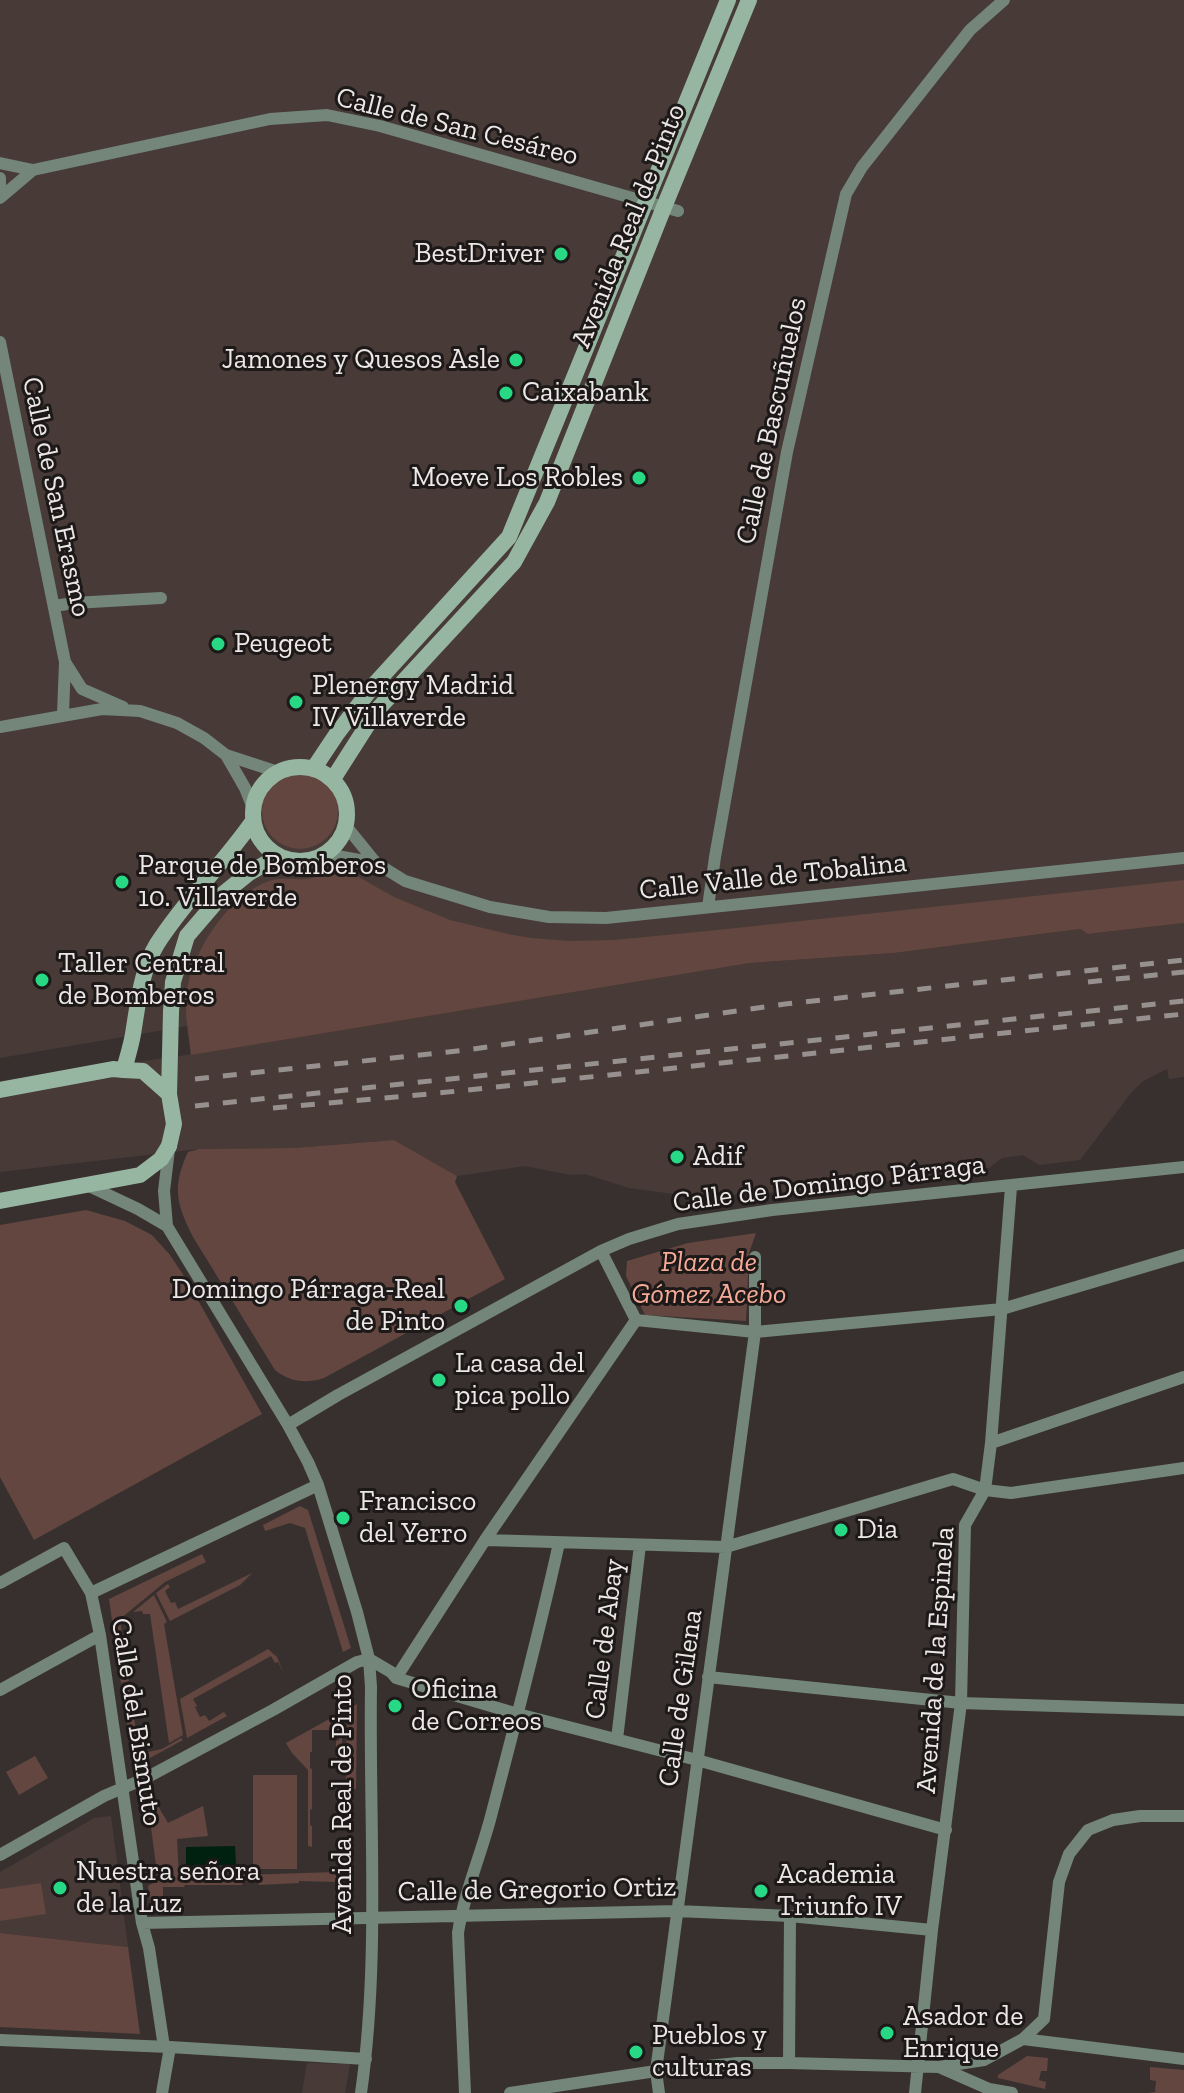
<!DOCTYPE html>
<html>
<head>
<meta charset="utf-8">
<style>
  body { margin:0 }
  canvas { display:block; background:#38302e }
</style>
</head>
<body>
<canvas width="1184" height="2093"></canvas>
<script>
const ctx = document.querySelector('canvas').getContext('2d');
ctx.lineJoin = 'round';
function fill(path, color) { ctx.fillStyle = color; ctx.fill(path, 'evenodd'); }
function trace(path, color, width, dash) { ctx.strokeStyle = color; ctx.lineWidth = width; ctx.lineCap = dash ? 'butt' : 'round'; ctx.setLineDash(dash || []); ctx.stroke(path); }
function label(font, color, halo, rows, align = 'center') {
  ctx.font = font + ' "Zilla Slab",serif'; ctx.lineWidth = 6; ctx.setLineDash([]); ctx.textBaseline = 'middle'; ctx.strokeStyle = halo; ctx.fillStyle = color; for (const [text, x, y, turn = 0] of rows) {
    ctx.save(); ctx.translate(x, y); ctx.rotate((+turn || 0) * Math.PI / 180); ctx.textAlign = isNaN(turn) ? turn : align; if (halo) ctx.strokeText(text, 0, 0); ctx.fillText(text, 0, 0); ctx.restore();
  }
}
const built = new Path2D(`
  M0,0H1184V884L421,986L0,1058Z
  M1184,923V1077L1169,1079L1167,1069L1143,1081L1131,1093L1080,1160L1039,1165L1023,1155L1002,1158L989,1168L943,1175L795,1191L715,1196H689L629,1188L585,1174L571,1175L525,1166L457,1176L394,1140L293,1148L199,1149L0,1172V1081L194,1054L750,963L894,953L1080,929L1089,934Z
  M111,1816L128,1947L0,1933V1872L94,1818Z
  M307,2063L350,2064L345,2093H302Z`);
const green = new Path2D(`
  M262 811a38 38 0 1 1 76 0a38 38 0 1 1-76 0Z
  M342,869L350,872L394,897L450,920L508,934L531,938L570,941L614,940L717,930L1184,880V923L1088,934L1080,929L894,953L750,963L191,1055C189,1037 185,1017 186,999C189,956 227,896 269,881C281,877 294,880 306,879C319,878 330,871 342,869Z
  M394,1140L457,1176L455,1182L505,1279L324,1378C306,1384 290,1382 275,1370L193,1237C176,1203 172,1187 188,1152L199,1149L293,1148Z
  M86,1210L125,1221L152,1235L170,1255L186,1279L262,1414L34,1540L0,1477V1225Z
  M756,1233L749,1253L746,1321L645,1315L626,1276L627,1261L688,1243Z
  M300,1506L308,1510L351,1648L343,1652L305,1528L290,1523L265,1531L263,1525Z
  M202,1554L206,1562L165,1582L120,1619L129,1681L121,1683L109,1599Z
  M252,1573L240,1585L170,1621L156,1593L168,1584L170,1587L165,1591L171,1603L175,1602L178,1609Z
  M154,1595L167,1622L164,1624L183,1735L169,1743L150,1614H143L142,1611L133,1612Z
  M268,1649L277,1657L283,1672L278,1662L275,1663L271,1656L193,1699L197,1706L195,1707L200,1717L205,1715L209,1721L224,1712L227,1716L187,1738L180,1699Z
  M129,1684L138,1744L148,1752L162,1749L181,1738L183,1740L137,1765L132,1761L122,1686Z
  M357,1704L356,1789H346L347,1710Z
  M342,1712V1757L336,1758V1741L339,1740V1730H312V1752H310V1768L312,1769V1809L310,1810V1825L312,1826V1847L308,1846V1770L292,1753L286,1743Z
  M35,1756L48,1778L19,1795L6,1772Z
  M253,1775H297V1869H253Z
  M155,1801L168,1823L203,1806L208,1836L177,1839L179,1877L336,1872L337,1882L299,1881V1883L259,1885L258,1882H243L242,1885H185L184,1887H163V1913L152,1914L148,1886L158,1880L148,1805Z
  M41,1883L46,1914L0,1921V1889Z
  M0,1933L128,1947L140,2034L0,2027Z
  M1027,2056L1048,2058L1047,2071H1041L1039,2080L1046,2082L1045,2089L998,2078V2075Z
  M1150,2067L1184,2070V2093H1148L1155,2092L1156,2081L1150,2080Z`);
const water = new Path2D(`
  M235,1846L236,1865L186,1866V1847Z`);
const street = new Path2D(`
  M0,163L33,170L270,119L327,115L380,126L678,211
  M0,178V194
  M0,198L33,170
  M0,342L65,662L63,714
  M54,606L74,603L161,598
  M65,662L82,689L123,707
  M0,727L102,709L140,711L177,723L204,738L226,755L278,772
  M226,755L245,788L253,808
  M326,854L376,863L346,826
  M376,863L405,881L490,907L549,917L606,918L1184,858
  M708,907L715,857L787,452L846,194L862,167L970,30L1004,0
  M169,1149L164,1191L167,1226L288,1425L308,1462L318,1485L357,1612L369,1659L371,1687C369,1822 380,1959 361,2093
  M87,1185L138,1209L167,1226
  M601,1251L636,1320
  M636,1320L755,1332L1002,1309L1184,1255
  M288,1425L338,1395L601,1251L629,1239L678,1224L772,1210L1184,1167
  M991,1443L1184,1377
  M485,1540L726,1547L953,1479L985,1490L1011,1493L1184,1468
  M0,1583L64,1548L91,1593L100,1635L142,1923L149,1948L164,2047
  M91,1593L318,1485
  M369,1659L391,1672L396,1678L518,1714L697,1760L946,1830
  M708,1677L961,1703L1184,1710
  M396,1678L485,1540L636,1320
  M0,1690L100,1635
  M617,1739L640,1545
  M0,1855L104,1796L144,1779L273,1710L357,1662L369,1659
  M142,1923L677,1911L790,1916L932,1930
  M1023,2039L1044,2019L1059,1882L1069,1854L1088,1830L1113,1820L1140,1816H1184
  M0,2040L169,2047
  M789,2063L790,1916
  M939,2067L984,2060L1023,2039L1184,2059
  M162,2093L170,2047L366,2059
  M465,2093L458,1933C464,1893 481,1855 491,1816C515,1725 539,1634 559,1543
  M510,2093L656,2071L738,2063H789L939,2067L989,2089L1012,2093
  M659,2093L656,2071L755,1332V1257
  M915,2093L932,1930L961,1703L965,1525L985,1490L991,1443L1011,1187`);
const secondary = new Path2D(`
  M253 814a47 47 0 1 1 94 0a47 47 0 1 1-94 0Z
  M314,768L336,735L373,686L509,537L728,0
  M333,779L377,710L514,562L547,502L664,207L749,0
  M171,1012L173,982L187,936L223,894L249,873L279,856
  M0,1090L113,1069L124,1070C127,1058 131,1046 133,1034C138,1004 141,970 157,944C185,900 223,864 253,821
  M0,1201L140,1175L161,1159L169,1146`);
const rail = new Path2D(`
  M1088,982L1184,972
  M195,1079L466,1050L785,1004L1184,960
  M195,1106L1184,1001
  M273,1108L439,1093L1184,1014`);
const secondaryBridge = new Path2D(`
  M124,1070L143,1071L169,1094
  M169,1146L174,1124L169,1094L171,1012`);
const markers = [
  [561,254,8,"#27d885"],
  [516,360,8,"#27d885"],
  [506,393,8,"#27d885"],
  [639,478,8,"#27d885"],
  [218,644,8,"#27d885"],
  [296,702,8,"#27d885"],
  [122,882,8,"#27d885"],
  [42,980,8,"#27d885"],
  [677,1157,8,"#27d885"],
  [461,1306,8,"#27d885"],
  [439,1380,8,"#27d885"],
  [343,1518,8,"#27d885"],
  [841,1530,8,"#27d885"],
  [395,1706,8,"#27d885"],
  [60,1888,8,"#27d885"],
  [761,1891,8,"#27d885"],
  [887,2033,8,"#27d885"],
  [636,2052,8,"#27d885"]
];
const streetNames = [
  ["Calle de San Cesáreo",457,127,14],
  ["Avenida Real de Pinto",629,226,-68],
  ["Calle de Bascuñuelos",772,421,-78],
  ["Calle de San Erasmo",56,497,78],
  ["Calle Valle de Tobalina",773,877,-6],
  ["Calle de Domingo Párraga",829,1184,-7],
  ["Calle de Abay",605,1639,-83],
  ["Avenida de la Espinela",936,1660,-86],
  ["Calle de Gilena",681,1698,-82],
  ["Calle del Bismuto",136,1722,81],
  ["Avenida Real de Pinto",343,1804,-90],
  ["Calle de Gregorio Ortiz",537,1890,-1]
];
const poiNames = [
  ["BestDriver",545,254,"right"],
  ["Jamones y Quesos Asle",500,360,"right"],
  ["Caixabank",522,393],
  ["Moeve Los Robles",623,478,"right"],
  ["Peugeot",234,644],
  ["Plenergy Madrid",312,686],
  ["IV Villaverde",312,718],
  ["Parque de Bomberos",138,866],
  ["10. Villaverde",138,898],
  ["Taller Central",58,964],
  ["de Bomberos",58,996],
  ["Adif",693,1157],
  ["Domingo Párraga-Real",445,1290,"right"],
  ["de Pinto",445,1322,"right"],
  ["La casa del",455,1364],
  ["pica pollo",455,1396],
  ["Francisco",359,1502],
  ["del Yerro",359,1534],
  ["Dia",857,1530],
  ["Oficina",411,1690],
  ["de Correos",411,1722],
  ["Nuestra señora",76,1872],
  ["de la Luz",76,1904],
  ["Academia",777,1875],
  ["Triunfo IV",777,1907],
  ["Asador de",903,2017],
  ["Enrique",903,2049],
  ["Pueblos y",652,2036],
  ["culturas",652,2068]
];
const parkNames = [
  ["Plaza de",709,1263],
  ["Gómez Acebo",709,1295]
];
fill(built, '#483a37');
fill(green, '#62463f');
fill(water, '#002110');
trace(street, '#738679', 12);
trace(secondary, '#97b6a2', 16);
trace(rail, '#96908e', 5, [14, 14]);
trace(secondaryBridge, '#97b6a2', 16);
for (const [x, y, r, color] of markers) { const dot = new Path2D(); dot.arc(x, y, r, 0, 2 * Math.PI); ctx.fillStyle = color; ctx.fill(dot); trace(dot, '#1c1918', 3); }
label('28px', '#ede8e7', '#1c1918', streetNames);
label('28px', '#ede8e7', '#1c1918', poiNames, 'left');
label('italic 28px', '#f7aa97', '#1c1918', parkNames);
</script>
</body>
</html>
